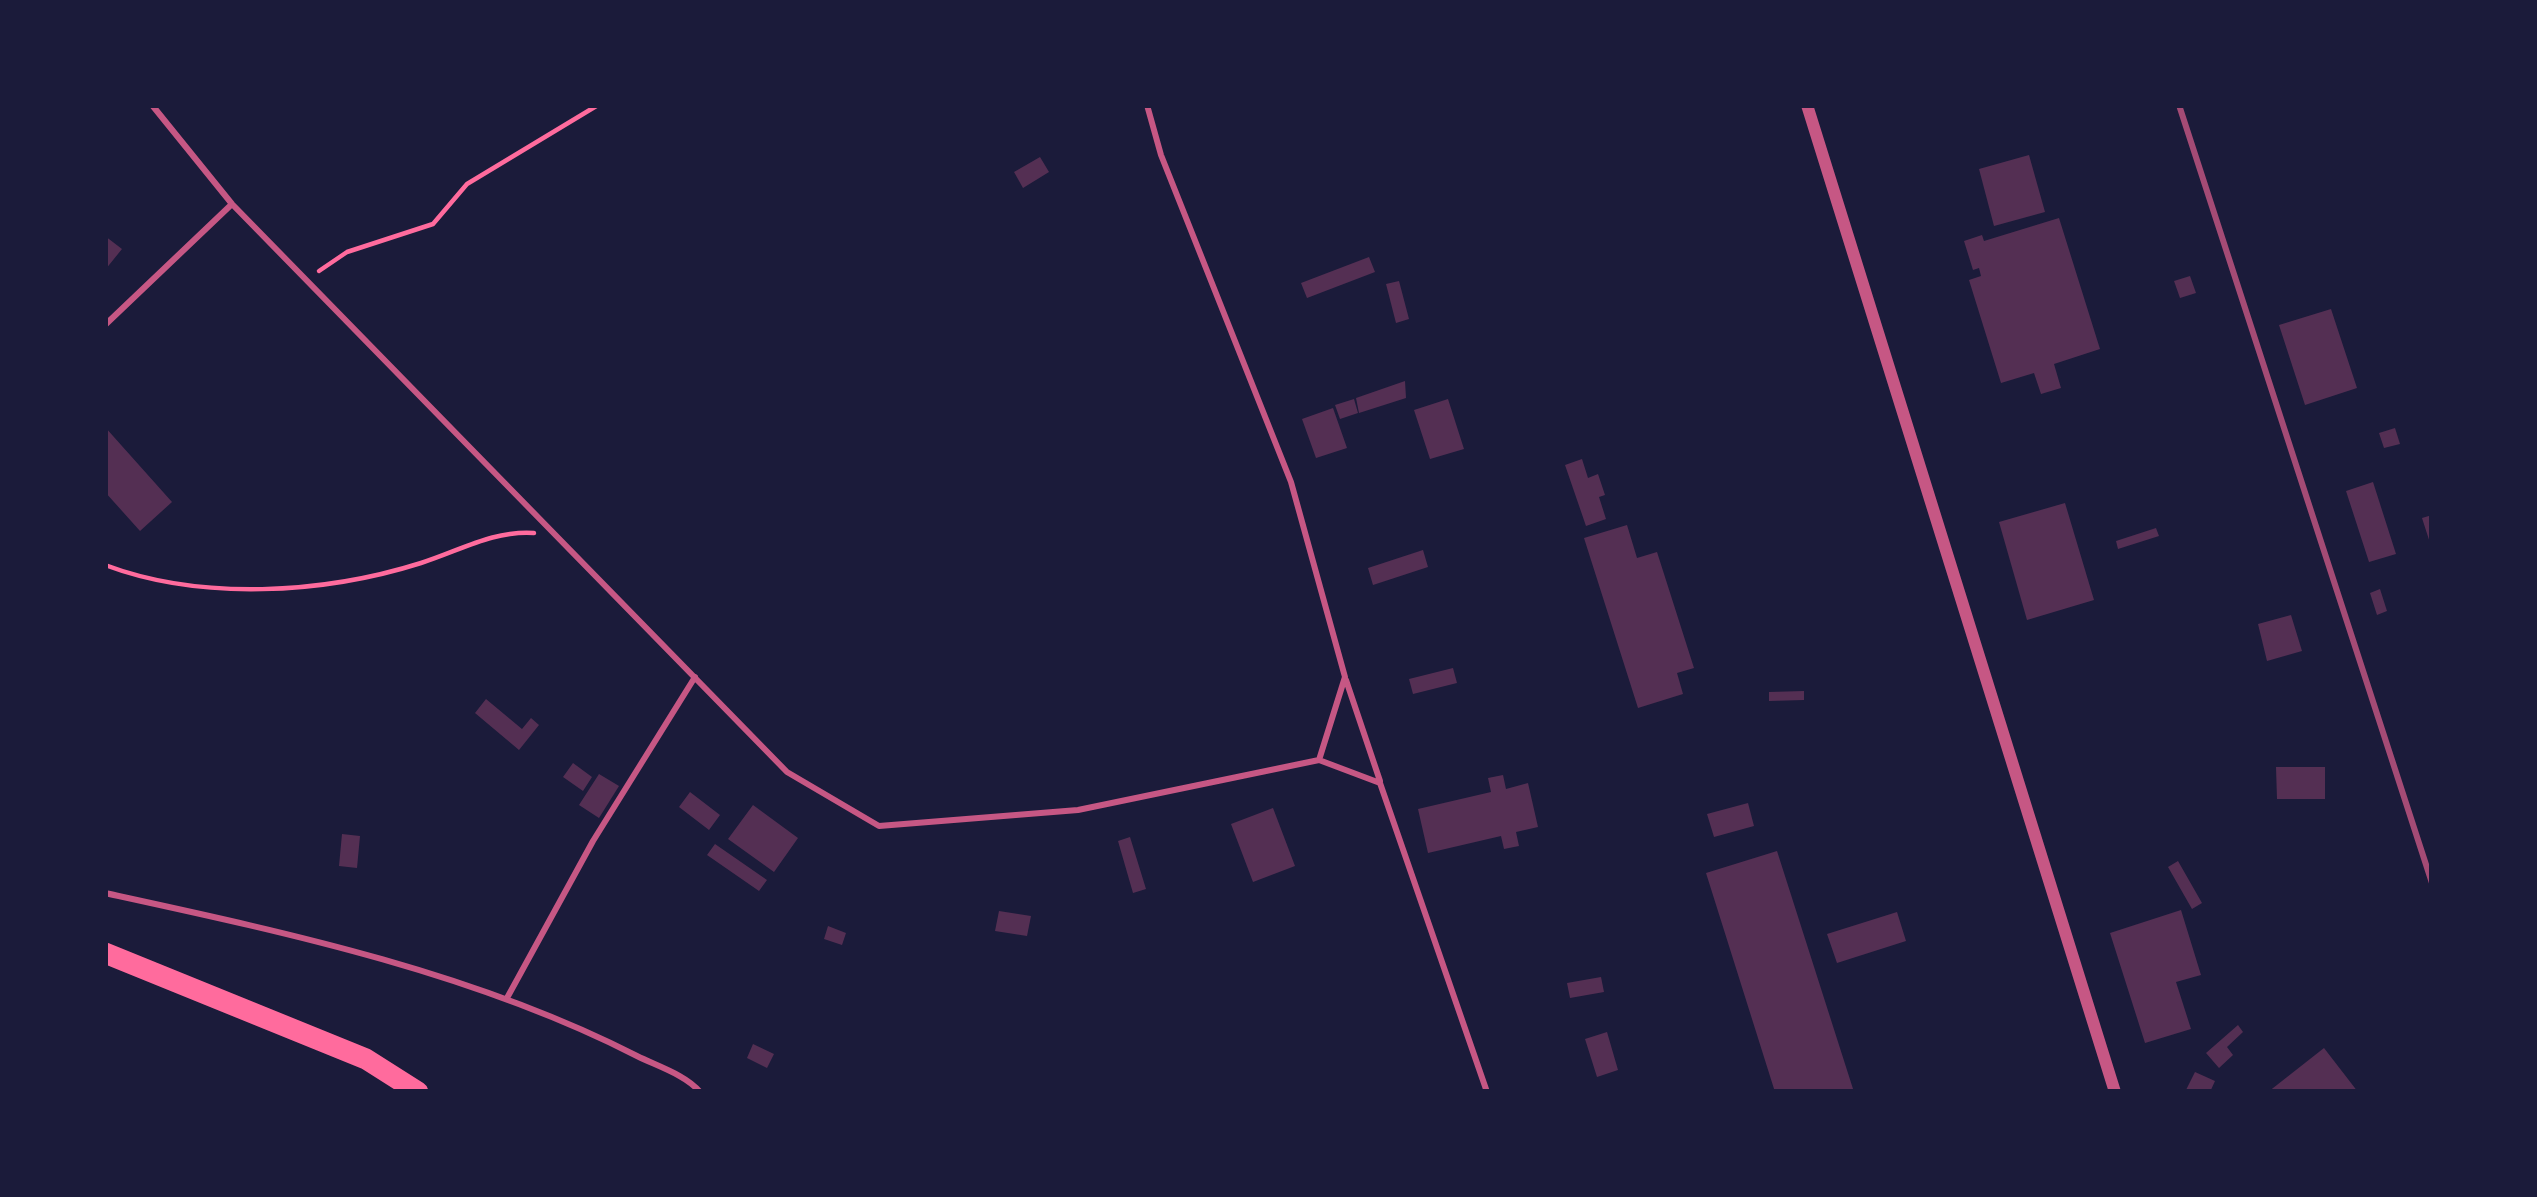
<!DOCTYPE html>
<html>
<head>
<meta charset="utf-8">
<style>
  body { margin:0 }
  #map { position:relative; width:2537px; height:1197px; overflow:hidden; background:#1b1b3a; font-family:Helvetica,sans-serif }
  canvas { display:block }
  .frame { position:absolute; inset:0; border:108px solid #1b1b3a; pointer-events:none }
</style>
</head>
<body>
<div id="map">
<canvas width="2537" height="1197"></canvas>
<div class="frame"></div>
</div>
<script>
const ctx = document.querySelector('canvas').getContext('2d');
ctx.lineJoin = 'round';
function fill(path, color) { ctx.fillStyle = color; ctx.fill(path, 'evenodd'); }
function trace(path, color, width, dash) { ctx.strokeStyle = color; ctx.lineWidth = width; ctx.lineCap = dash ? 'butt' : 'round'; ctx.setLineDash(dash || []); ctx.stroke(path); }
const building = new Path2D(`
  M2029,155L2045,212L1994,226L1979,169Z
  M1040,157L1049,172L1023,188L1014,172Z
  M2059,218L2100,349L2054,364L2061,388L2041,394L2034,373L2001,383L1969,280L1981,276L1979,268L1973,270L1964,241L1982,235L1984,241Z
  M105,236L122,249L105,270Z
  M1369,257L1375,272L1307,298L1301,283Z
  M2190,276L2196,293L2180,298L2174,281Z
  M1399,281L1409,319L1396,323L1386,284Z
  M2331,309L2357,388L2305,405L2279,325Z
  M1405,381L1406,398L1359,413L1356,398Z
  M1354,399L1358,413L1340,419L1335,405Z
  M1448,399L1464,449L1430,459L1414,410Z
  M1333,408L1347,448L1316,458L1302,419Z
  M105,427L172,502L140,531L105,492Z
  M2395,428L2400,444L2384,448L2379,433Z
  M1582,459L1588,478L1598,474L1605,495L1599,497L1606,519L1586,526L1565,465Z
  M2373,482L2396,554L2369,562L2346,491Z
  M2065,503L2094,600L2027,620L1999,522Z
  M2432,515V545L2431,546L2422,518Z
  M1627,525L1637,558L1657,552L1694,668L1677,673L1683,694L1638,708L1584,538Z
  M2156,528L2159,536L2118,549L2116,541Z
  M1423,550L1428,567L1373,585L1368,568Z
  M2380,589L2387,611L2377,615L2370,593Z
  M2291,615L2302,651L2267,661L2258,624Z
  M1453,668L1457,683L1413,694L1409,679Z
  M1804,691V700L1769,701V692Z
  M486,699L522,729L531,718L539,725L519,750L475,713Z
  M573,763L592,777L583,791L563,777Z
  M2276,767H2325V799H2277Z
  M599,774L619,786L599,818L579,805Z
  M1503,775L1506,789L1528,783L1538,827L1516,832L1519,846L1504,849L1501,836L1428,853L1418,809L1491,792L1488,778Z
  M690,792L720,815L709,830L679,807Z
  M1748,803L1754,826L1714,837L1707,814Z
  M753,805L798,838L774,872L728,839Z
  M1273,808L1295,866L1253,882L1231,824Z
  M342,834L360,836L357,868L339,866Z
  M1130,837L1146,889L1133,893L1118,841Z
  M715,844L767,880L759,891L707,855Z
  M1777,851L1854,1092H1775L1706,873Z
  M2178,861L2202,903L2192,909L2168,867Z
  M2181,910L2201,975L2176,982L2191,1029L2145,1043L2110,933Z
  M999,911L1031,916L1027,936L995,931Z
  M1897,912L1906,941L1837,963L1827,934Z
  M828,926L846,933L842,945L824,939Z
  M1601,977L1604,992L1570,998L1567,983Z
  M2238,1025L2243,1032L2227,1047L2233,1055L2219,1068L2206,1053Z
  M1607,1032L1618,1070L1597,1077L1585,1039Z
  M753,1044L774,1054L767,1068L747,1058Z
  M2324,1048L2358,1092H2268Z
  M2195,1072L2215,1081L2210,1092H2185Z`);
const path = new Path2D(`
  M319,271L347,252L433,224L467,184L598,105
  M105,565C201,601 323,594 421,563C459,551 494,530 534,533`);
const service = new Path2D(`
  M152,105L232,204L787,772L879,826L1078,810L1319,760L1345,677L1291,482L1161,155L1147,105
  M105,325L232,204
  M1346,680L1380,781
  M1319,760L1380,783L1487,1092
  M105,893C284,932 473,972 637,1056C657,1066 686,1075 700,1092
  M507,998L593,841L695,677`);
const minor = new Path2D(`
  M1807,105L2115,1092`);
const primary = new Path2D(`
  M105,953L366,1059L418,1092`);
const rail = new Path2D(`
  M2179,105L2432,883`);
fill(building, '#542f53');
trace(path, '#ff6b9d', 4.5);
trace(service, '#c65784', 6);
trace(minor, '#c65784', 12);
trace(primary, '#ff6b9d', 21);
trace(rail, '#a44b75', 6);
</script>
</body>
</html>
